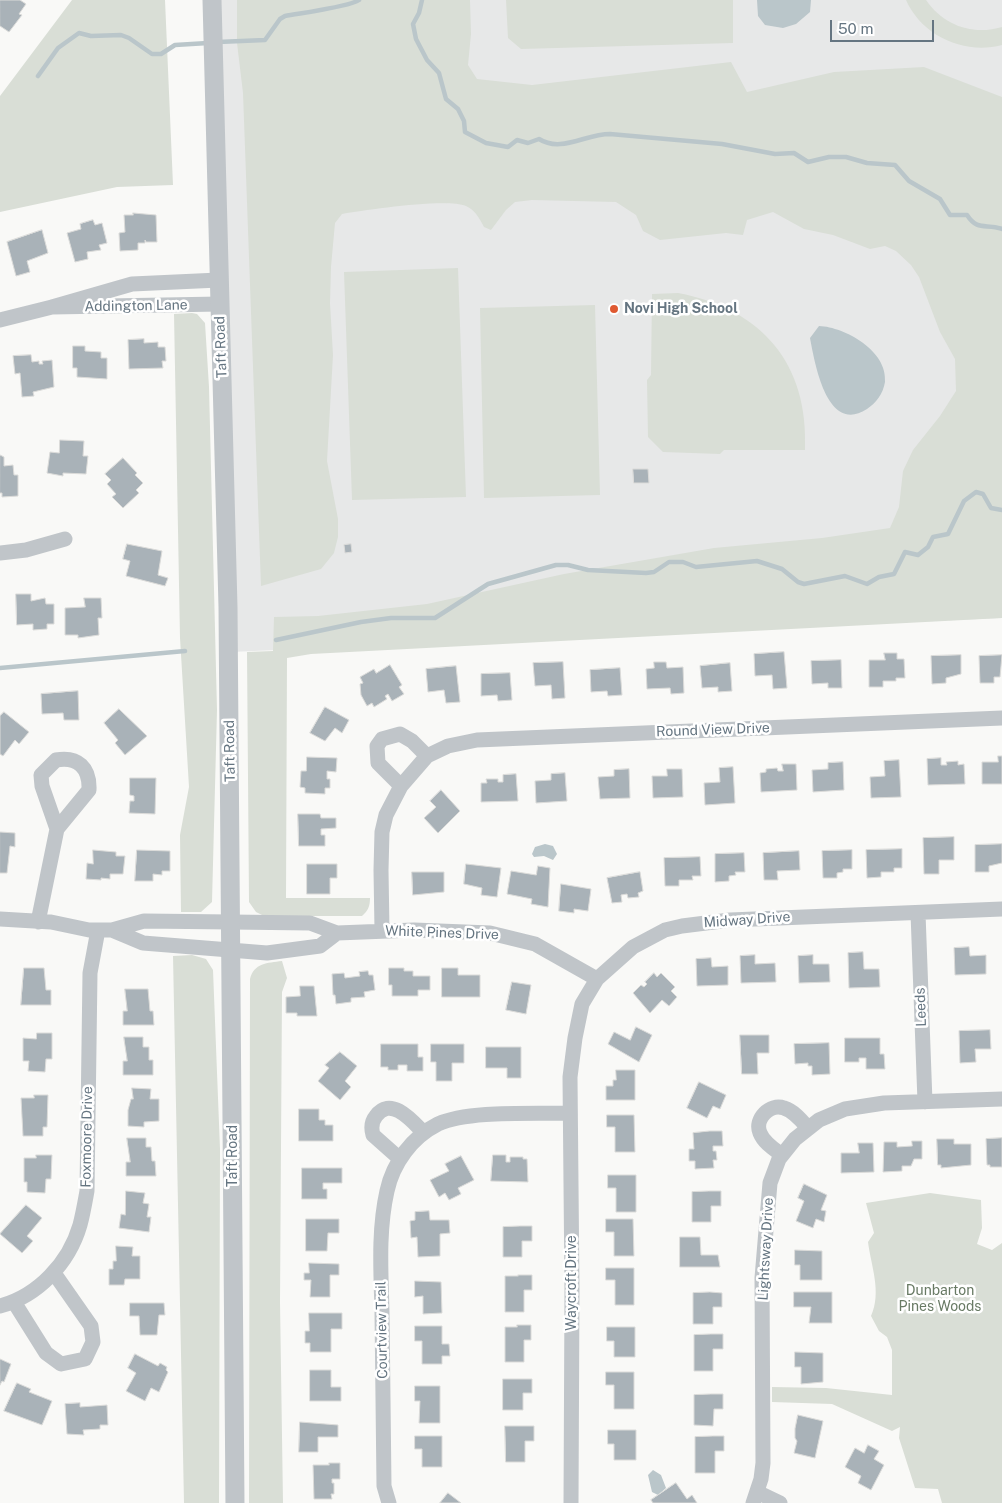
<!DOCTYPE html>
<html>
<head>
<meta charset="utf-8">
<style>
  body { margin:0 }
  #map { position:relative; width:1002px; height:1503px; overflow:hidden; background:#f9f9f7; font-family:"Public Sans",sans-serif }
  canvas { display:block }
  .scale { position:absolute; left:830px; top:20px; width:104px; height:22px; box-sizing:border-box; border:2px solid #657581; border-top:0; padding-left:6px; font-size:15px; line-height:18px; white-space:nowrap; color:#657581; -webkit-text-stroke:4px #fff; paint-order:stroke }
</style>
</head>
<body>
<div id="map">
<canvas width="1002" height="1503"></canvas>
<div class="scale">50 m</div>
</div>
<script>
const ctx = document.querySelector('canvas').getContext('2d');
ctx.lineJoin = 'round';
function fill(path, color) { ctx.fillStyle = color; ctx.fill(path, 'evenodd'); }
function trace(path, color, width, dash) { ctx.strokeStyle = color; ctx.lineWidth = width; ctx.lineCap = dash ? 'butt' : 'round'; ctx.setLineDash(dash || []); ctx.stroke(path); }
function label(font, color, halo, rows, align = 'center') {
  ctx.font = font + ' "Public Sans",sans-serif'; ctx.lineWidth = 5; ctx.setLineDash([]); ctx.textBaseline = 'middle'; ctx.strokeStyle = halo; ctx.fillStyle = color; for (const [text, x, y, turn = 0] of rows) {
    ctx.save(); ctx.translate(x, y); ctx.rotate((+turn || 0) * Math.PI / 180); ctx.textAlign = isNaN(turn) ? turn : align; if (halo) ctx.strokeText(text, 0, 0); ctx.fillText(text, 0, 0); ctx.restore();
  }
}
const built = new Path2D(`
  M221,0H1002V618L231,652Z`);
const green = new Path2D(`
  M72,0H165L173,185L117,187L0,212V96Z
  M237,0H470L471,34L468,65L477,79L532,85L731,62L747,92L834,72L924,67L1002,97V618L311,654L287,658L286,898H370C370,906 368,911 362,916H264L256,912L249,902L247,652L273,651L274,617L318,616L427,604L564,574L714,548L822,538L890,528L899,507L903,471L913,450L940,416L956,391L955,359L940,332L919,277L911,265L896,251L885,246L870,249L833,235L804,229L773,212L747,220L743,235L726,233L660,240L643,231L636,215L616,202L532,200L515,202L506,210L491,230L484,227C480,219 475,210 466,206C445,198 367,210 342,214L335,223L331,267L330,303L333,355L327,461L338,519V537L334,553L321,569L261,586L243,93L237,43Z
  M506,0H733V43L521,49L508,38Z
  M906,0H926C943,25 973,36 1002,27V45C964,55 922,36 906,0Z
  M458,268L466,497L352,500L344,272Z
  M678,293C762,309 809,364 805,450H724L720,454L663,452L648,437L647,380L651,375L652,294Z
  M595,305L600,495L484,498L480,308Z
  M192,313L197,314L205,323L209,387L217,710L212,902L201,912H181L180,835L189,787L180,638L174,314Z
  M192,955L206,959L213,970L220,1149L219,1503H184L173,956Z
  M282,961L287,978L282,992L280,1302L283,1503H249L250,979C254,963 267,963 282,961Z
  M930,1193L981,1200L982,1228L977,1244L992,1250L1002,1243V1503H942L938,1489L915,1488L899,1438L900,1427L892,1431L832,1404L772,1402V1387L826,1388L892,1395V1350L887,1337L879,1331L871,1316C882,1292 871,1266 868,1242L874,1233L866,1203Z`);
const water = new Path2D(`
  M757,0H811L810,12L796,24L783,28L765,25L758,16Z
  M819,326C845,327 888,351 885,382C883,394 876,403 867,409C827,435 815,364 810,338Z
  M545,844L553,846L557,854L553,860L544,856L534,857L532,854L535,847Z
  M653,1470L661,1475L666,1488L658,1495L652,1492L648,1475Z`);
const stream = new Path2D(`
  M422,0L419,13L413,24L416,39L427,60L439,73L446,99L458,109L464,121L465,132L486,143L508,147L517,140L528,143L539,139C561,153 585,134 610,134L722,144L775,154L794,153L808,162L829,157H846L867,163L895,165L909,181L940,199L950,215H967C978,232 986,223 1002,229
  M218,42L265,40L280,19L285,16C301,13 349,7 359,0
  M38,76L58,48L79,33L91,36L121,35L129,38L152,54H161L175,45L208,43
  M276,640L361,622L391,618H435L488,584L556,565H568L588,570L646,573L654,572L669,562H683L696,567L757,561L782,569L798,582L804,584L845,576L867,584L879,577L894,574L905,552L918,555L928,547L933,537L948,534L964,501L976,492L983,494L991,508L1002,510
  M0,668L185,651`);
const building = new Path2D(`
  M0,0H20L26,4L19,14L22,15L9,32L0,26Z
  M133,213L156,215L157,242H146L145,240V243H138V250L120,251L119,233L125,232L124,215H133Z
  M93,220L95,225L102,223L107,243L99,245L101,250L87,252L88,259L75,262L67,233L81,229L80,224Z
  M42,230L48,253L27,261L30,272L16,276L7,242Z
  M144,339V343L158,342V347H165L166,361H162L163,368L129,369L128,340Z
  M73,346H85V351L101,352V358H107V379L77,377V368H73Z
  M31,355L32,362L39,361V364H43L42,361L52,360L54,387L33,392L34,396L22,397L20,373L15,374L13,356Z
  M60,440L84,441L83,456H88L86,474L63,473V476L47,473L50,452L59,453Z
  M0,455L4,457V466L13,465L14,475H18V496L2,497V493H0Z
  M123,458L137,473L135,475L143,483L136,490L139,493L123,508L112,497L116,494L107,484L111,480L105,474Z
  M633,469H648L649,483H634Z
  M127,544L162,551L158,575L168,578L165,586L126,576L130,561L123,559Z
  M351,544L352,552L345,553L344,545Z
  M16,594H31V601L45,598L46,604H54V624H47V629L33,630V624L17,625Z
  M84,598H101L102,618H98L99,635L78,638V635H65V608L85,607Z
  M784,652L787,688L773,689L772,675L755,676L754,654Z
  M884,653H897V659H904L905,678H896V681H883V687H869V660H885Z
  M961,655V674L946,678V683L932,684L931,656Z
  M1002,655L1000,677H994V683H980L979,656Z
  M841,660L842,688H828V683L812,684L811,661Z
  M563,662L565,698L552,699L551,685L535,686L533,663Z
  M654,662H666L667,668L683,667L684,693L671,694L670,688L647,689L646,669L654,668Z
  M730,663L732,691L718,692V687L702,688L700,666Z
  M390,665L402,685L399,687L404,694L392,701L388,694L385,696L387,699L374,707L372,703L367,706L361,695L360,684L363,683L360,677L374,669L376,673Z
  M456,666L460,702L446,703L444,690L428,692L426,669Z
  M620,668L622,695L608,696L607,691L591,692L590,670Z
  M510,673L512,700L498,701L497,695L481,696V674Z
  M78,691L79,720H64L63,713L42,714L41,694Z
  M325,707L349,720L342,733L335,728L325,741L310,733Z
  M119,709L147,736L125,755L115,743L118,740L104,723Z
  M4,712L29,732L19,744L15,740L3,756L0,754V716Z
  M998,756H1002V784H982V762H998Z
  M307,757L337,758L336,772L327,771V779H330V788H325V794L305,793V788L300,787L301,771H306Z
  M941,758V765H947L946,762L958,761V765L964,764L965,784L928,785L927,759Z
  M899,760L901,797L871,798L870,777L885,776L884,761Z
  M843,762L844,790L813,792L812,770L828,769V763Z
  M782,764H796L797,790L761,792L760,773L766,772V769L777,768L778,771H783Z
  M733,767L735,803L705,805L704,783L720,782L719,768Z
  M629,769L630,798L600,799L598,777L614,776V770Z
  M667,769H682L683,797L653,798L652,776H667Z
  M565,773L567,801L536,803L535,781L551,780V774Z
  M516,774L518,801L481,802V783H487L486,779H498V782H503V775Z
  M130,778H156L155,814L129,813L130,801H134V796L130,795Z
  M441,790L460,811L438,833L424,818L436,807L430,801Z
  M298,814H320L321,818H336V828L321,829V835H325V846H299Z
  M0,832L15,833V847L10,846L7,873H0Z
  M954,837V860H939V874H924L923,838Z
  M1002,844V863L989,866V872H975V845Z
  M902,849V868H894V872H881V877L867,878L866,850Z
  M93,850L116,852V856H125L123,874H110V879L101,878V880L86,879L87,863L93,864Z
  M137,850L170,851V871H162V875L153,874V881H135Z
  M852,850V869H843V872L837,873V878H823L822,851Z
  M799,851L800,870L777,871L778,880H764L763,853Z
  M744,853L745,872H735L736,875L729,876V881L715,882V854Z
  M700,857L701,876H692L693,880H679V886H665L664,858Z
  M307,864H337V878H330V894H307Z
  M466,864L501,868L497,897L481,895L482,888L464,884Z
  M538,866L550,868L548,907L531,904L532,899L507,894L511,871L536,875Z
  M412,872H444V892L413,895Z
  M640,872L643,891L638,893L639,897L628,898L627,894L621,895L622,902L612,903L607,878Z
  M561,884L591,889L588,911L574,909V913L559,911Z
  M969,947L970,956L986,955V974L955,975L954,948Z
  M863,952L864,969H879L880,987L849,988L848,953Z
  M755,955V964L775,963L776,982L741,983L740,956Z
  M813,955V964H829L830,982L799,983L798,956Z
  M711,958L712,967L728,966V985L697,986L696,959Z
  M24,968H44L46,990H51V1005H21Z
  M389,968H404V971H413V976H430V990H418V996H392V985H389Z
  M442,968H458V975H480V997H442Z
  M368,971L369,975H373L375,990L364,992L365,997L351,998V1002L336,1004L335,995H333L332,974L344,973L345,978L360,976L359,972Z
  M654,973L657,977L661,973L675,987L671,991L677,997L669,1006L662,1000L650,1013L633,993L641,985L644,987L647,984L645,982Z
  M512,982L531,985L526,1014L506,1010Z
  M300,986H314L317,1016H297V1013H286V997L300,996Z
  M125,989H148L150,1011H153L154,1025H123V1011H127Z
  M636,1027L652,1035L639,1062L608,1044L614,1032L630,1040Z
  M990,1030L991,1049H975L976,1062L960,1063L959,1031Z
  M37,1033H52V1059H46L45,1072L28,1071L29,1061H23V1038L36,1039Z
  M740,1035H769V1053H757L758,1074H742Z
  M124,1037H143V1047H149V1060H153V1075H123V1061H127Z
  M845,1038H880V1054H884L885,1069H866V1058H859V1062H845Z
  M829,1043L830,1074L812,1075V1066H808V1063L795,1064L794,1044Z
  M381,1044H418V1057H423V1071H407V1065H398V1070H388V1067H381Z
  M431,1044H464V1063H452V1081H436V1062H431Z
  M486,1047H521V1078H507V1068H486Z
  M340,1052L357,1066L345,1081L351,1087L340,1100L318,1081L329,1068L325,1065Z
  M616,1070H635V1100H606V1086H613V1080H616Z
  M699,1082L726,1095L720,1109L713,1106L707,1118L687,1108Z
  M132,1088L151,1089L150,1099H159V1121L144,1122V1127L128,1126V1110L131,1099H133Z
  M34,1095H48L47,1127H43V1136H23L21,1098H34Z
  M299,1109H319V1120H325V1125H333V1141H299Z
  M607,1115H634L635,1152H615V1127H607Z
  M710,1131H722L723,1146H713V1151H716L717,1160H713L714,1168L695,1169V1161H689V1149H694L693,1133Z
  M127,1138H146V1147H151L152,1161H155L156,1176H126V1162H130Z
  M1002,1138V1167H990V1165H987L986,1139Z
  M937,1139H954V1144H971V1165L941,1168V1165H938Z
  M912,1141H922V1159H914L911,1166H902V1171L883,1172L884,1142H897V1147L912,1146Z
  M858,1143H873L874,1172L841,1173V1153H859Z
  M36,1155H52L51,1179H46L45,1193L27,1192V1182H24V1158H36Z
  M493,1155H506V1162H510V1157H523V1159H527L528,1182L491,1181Z
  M461,1156L474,1180L458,1188L461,1194L449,1200L445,1193L439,1197L430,1180L449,1171L445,1164Z
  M302,1168H342V1183H323V1189H327V1199H302Z
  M608,1175H636V1212H616V1188H608Z
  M804,1184L827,1195L821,1210L826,1211L824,1222L816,1219L813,1228L796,1221L804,1201L798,1198Z
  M126,1191L145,1193L143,1203L149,1204L147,1217H151L149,1232L119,1228L121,1214L125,1215Z
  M709,1191H721V1206H711V1222H692V1192Z
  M26,1205L42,1218L27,1236L33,1241L22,1253L0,1234Z
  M429,1211L430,1220H449L450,1233L440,1234V1256L418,1257L417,1237L411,1238L410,1221L415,1220V1212Z
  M306,1219H339V1233H328L327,1251H306Z
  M606,1219H633L634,1256H614V1232H606Z
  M520,1226H532V1241H522V1257H503V1227Z
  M680,1237H700L701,1255H718L720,1267H680Z
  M116,1246L133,1247L132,1256H140V1279H125L124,1285H109V1269H113V1261H116Z
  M795,1250L822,1251V1280H800V1265H795Z
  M309,1263L339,1264V1275H330V1297H310L311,1280H304V1273H309Z
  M606,1268H634V1305H615V1280H606Z
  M518,1275H532V1290H524V1312H505V1276H518Z
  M415,1281L441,1282L442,1313L423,1314V1296L415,1297Z
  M710,1292L722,1293V1307H713V1324H693V1293Z
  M794,1292H832V1323H809L811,1307H794Z
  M130,1303H164L165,1315H159L157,1335H140L139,1316H130Z
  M309,1313H342V1329H331V1352H310V1343H305V1331H309Z
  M517,1325H531V1340H524V1362H505V1327H517Z
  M415,1326H442V1344H449L450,1356H442V1364H422V1341H415Z
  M607,1327H635V1357H614V1341H607Z
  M711,1334H723V1349H713V1371H694V1335Z
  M795,1352L823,1353V1382L801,1384V1367H795Z
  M135,1354L158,1366L160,1363L167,1367L166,1370L168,1372L159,1392L151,1388L145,1401L126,1391L136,1373L128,1368Z
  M0,1359L11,1364L4,1382L2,1381L0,1385Z
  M310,1370H331V1387H341V1401H310Z
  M606,1372H634V1409H614V1385H606Z
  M503,1379H532V1393H523V1410H503Z
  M17,1383L31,1389L29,1392L52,1401L42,1425L4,1411Z
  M415,1386H440V1423H419L420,1401H415Z
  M711,1394H723V1409H714L713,1426L694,1425V1395Z
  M80,1403V1407L107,1405L108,1425H100V1429L83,1430L84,1435L67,1434L65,1404Z
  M798,1415L823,1421L815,1458L794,1453L797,1441L795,1438V1429Z
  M300,1422L338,1425V1437H318V1452H299Z
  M505,1426H534V1441H525V1462H506Z
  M608,1430H636V1460H614V1444H608Z
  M415,1436H442V1467H422V1449H415Z
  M713,1436H724V1451H715V1473H695V1437Z
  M868,1445L879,1451L874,1459L884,1465L871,1490L858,1483L861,1476L845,1467L855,1448L864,1453Z
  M329,1463H340V1479H332V1483H334V1494H331L332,1499H314L313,1465H329Z
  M676,1483L687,1499L692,1495L697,1503H653L651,1500Z
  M448,1493L461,1503H440Z`);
const minor = new Path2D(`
  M219,280L132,284L52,307L220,304
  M0,320L52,307
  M0,553L26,550L65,539
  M401,786L378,763L377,746L382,739L400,734L412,741L427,756
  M918,913L925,1102
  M0,919L51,922L89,930H112L144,921L231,922L310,923L337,933L414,930L490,933L535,944L597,979
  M38,922L57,829L42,786L41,775L56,760C78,756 90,768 89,790L57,829
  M112,930L143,943L267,953L320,946L337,933
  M382,930L381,870L382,832L386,815L401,786L427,756L448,746L477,740L1002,718
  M782,1155C774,1149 764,1143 760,1133C754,1119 770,1103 784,1108C794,1111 802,1121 808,1128
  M400,1159L373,1135C371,1128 371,1122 376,1116C391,1095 413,1122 424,1133
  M14,1302L46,1353L61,1364L85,1359L93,1342L91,1326L54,1273
  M0,1306C38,1296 69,1263 80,1225C83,1214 85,1202 87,1191L90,973L98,930
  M757,1492L780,1503
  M389,1503L384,1486C383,1428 383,1370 382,1312C381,1272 378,1231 387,1191C393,1163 412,1137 438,1124C468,1110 534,1114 569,1113
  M571,1503L572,1290L570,1077L575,1038L582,1004L597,979L633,947L665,930L682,926L730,920L1002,909
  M753,1503L761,1479L763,1463L762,1278L770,1183L779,1159L795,1139L819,1120L845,1109L884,1103L1002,1099`);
const tertiary = new Path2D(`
  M212,0L228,607L235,1503`);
const markers = [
  [614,309,5,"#df5931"]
];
const streetNames = [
  ["Addington Lane",136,306,-1],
  ["Taft Road",221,347,-92],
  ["Round View Drive",713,730,-2],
  ["Taft Road",230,751,-91],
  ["Midway Drive",747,920,-4],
  ["White Pines Drive",442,933,2],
  ["Leeds",921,1007,-92],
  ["Foxmoore Drive",87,1137,-89],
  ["Taft Road",233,1156,-90],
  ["Lightsway Drive",766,1249,-87],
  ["Waycroft Drive",572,1283,-90],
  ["Courtview Trail",382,1330,-91]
];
const poiNames = [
  ["Novi High School",624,309]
];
const parkNames = [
  ["Dunbarton",940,1291],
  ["Pines Woods",940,1307]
];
fill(built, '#e7e8e8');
fill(green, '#d9ded6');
fill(water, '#bac6ca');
trace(stream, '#bac6ca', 4.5);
fill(building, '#a9b2b8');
trace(building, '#dbdbd9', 1);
trace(minor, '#c0c5c9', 15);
trace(tertiary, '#c0c5c9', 19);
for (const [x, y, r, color] of markers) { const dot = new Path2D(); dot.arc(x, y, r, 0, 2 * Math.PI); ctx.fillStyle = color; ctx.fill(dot); trace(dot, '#fff', 2); }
label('14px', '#657581', '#fff', streetNames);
label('bold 14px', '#657581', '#fff', poiNames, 'left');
label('14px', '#687a64', '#fff', parkNames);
</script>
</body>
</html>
